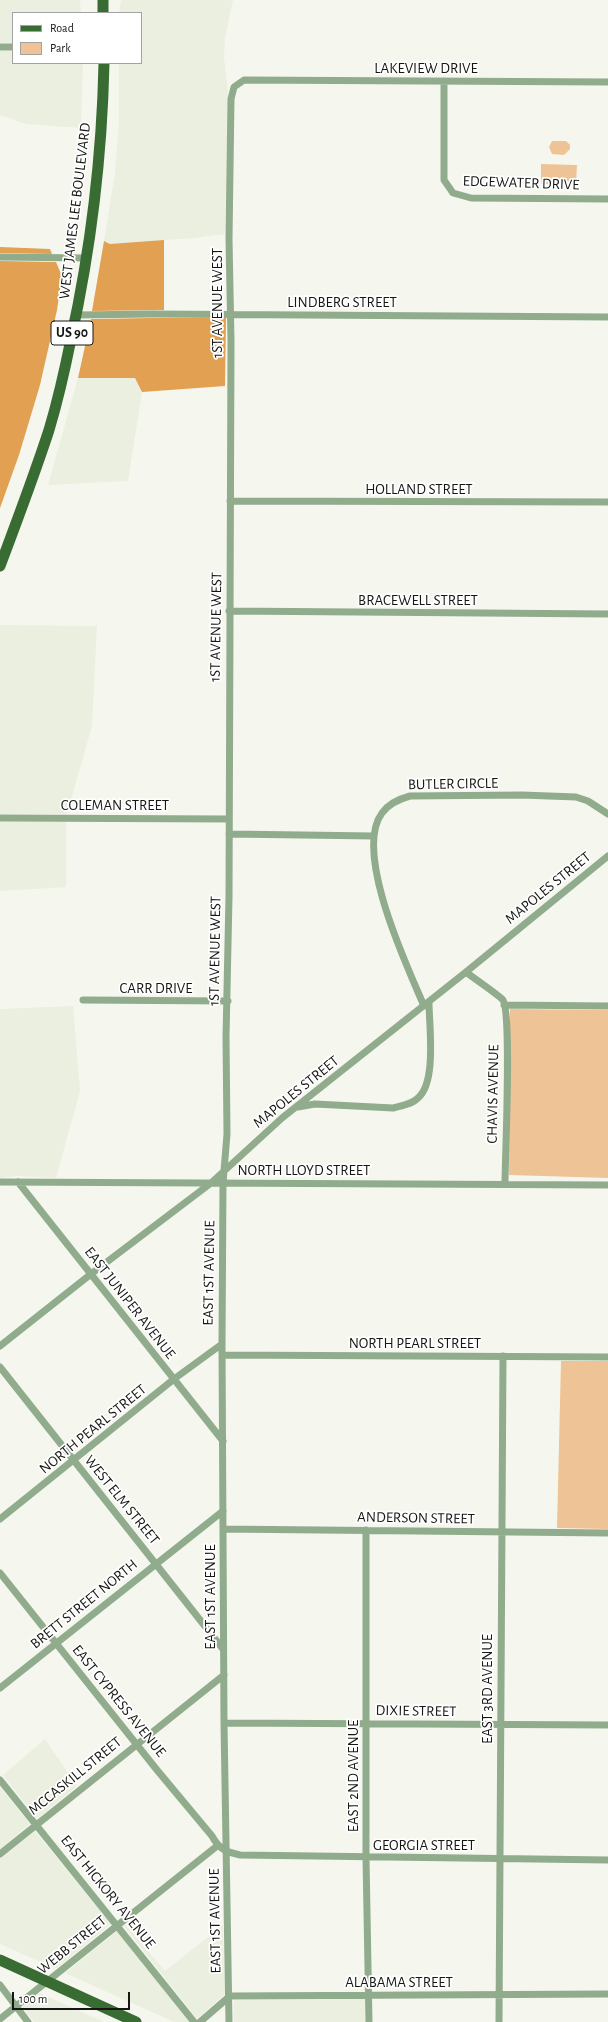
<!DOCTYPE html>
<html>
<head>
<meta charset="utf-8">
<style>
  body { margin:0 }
  #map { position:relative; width:608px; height:2022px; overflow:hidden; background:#f5f7ef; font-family:"Alegreya Sans",sans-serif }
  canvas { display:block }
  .legend { position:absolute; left:12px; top:12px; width:130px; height:52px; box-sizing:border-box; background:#fff; border:1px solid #a2a2a1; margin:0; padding:5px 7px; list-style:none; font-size:12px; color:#161714 }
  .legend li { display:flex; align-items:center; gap:8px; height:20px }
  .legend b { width:20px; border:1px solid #a2a2a1 }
  .scale { position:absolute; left:12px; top:1992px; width:118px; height:18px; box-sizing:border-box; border:2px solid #161714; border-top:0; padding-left:5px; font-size:12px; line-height:14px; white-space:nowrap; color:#161714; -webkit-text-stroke:3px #fff; paint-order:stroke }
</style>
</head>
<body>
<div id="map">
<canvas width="608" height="2022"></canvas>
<ul class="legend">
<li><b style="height:5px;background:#396c33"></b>Road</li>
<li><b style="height:11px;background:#eec395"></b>Park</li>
</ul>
<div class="scale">100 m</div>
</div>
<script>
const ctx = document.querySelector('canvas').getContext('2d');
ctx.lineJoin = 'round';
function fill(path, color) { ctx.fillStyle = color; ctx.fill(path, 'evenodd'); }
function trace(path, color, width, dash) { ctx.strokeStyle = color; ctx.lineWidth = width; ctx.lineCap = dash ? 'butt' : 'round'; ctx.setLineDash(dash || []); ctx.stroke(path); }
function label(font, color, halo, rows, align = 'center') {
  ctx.font = font + ' "Alegreya Sans",sans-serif'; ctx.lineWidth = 3.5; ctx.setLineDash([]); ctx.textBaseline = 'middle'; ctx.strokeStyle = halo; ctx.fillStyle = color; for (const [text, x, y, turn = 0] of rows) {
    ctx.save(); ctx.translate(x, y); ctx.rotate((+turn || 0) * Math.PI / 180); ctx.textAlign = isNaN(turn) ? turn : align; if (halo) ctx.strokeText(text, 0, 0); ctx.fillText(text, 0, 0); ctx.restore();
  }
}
const built = new Path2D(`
  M0,0H80L81,13H13V43H0Z
  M121,0H233L225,38L224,57L228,92L225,234L194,238L110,244L104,241L115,173L119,121V63H141V13H119Z
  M0,51H13V63H83L81,128L26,124L0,115Z
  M78,378H135L142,392L128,481L48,485Z
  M0,625L97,626L92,726L67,814H0Z
  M0,822H66V887L0,891Z
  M73,1006L80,1091L56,1178L19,1176L0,1178V1009Z
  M45,1739L77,1786L37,1819L0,1771L3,1775Z
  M0,1787L30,1824L0,1849Z
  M35,1831L111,1924L56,1969L0,1944V1859Z
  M125,1924L165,1971L223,1925L225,1994L197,2019L123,1925Z
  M117,1931L163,1987L189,2022H174L65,1973Z
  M40,1993L104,2022H34L22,2007Z
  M365,1999V2022H234V2000Z`);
const green = new Path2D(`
  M552,141H566L570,145V149L564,155L552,154L549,147Z
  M541,164L577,165L576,184H541Z
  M510,1009L608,1010V1178L509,1175Z
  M561,1361H608V1529L557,1528Z`);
const forest = new Path2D(`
  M164,240V310L92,311L104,241L110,244Z
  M0,247L50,249L52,254L0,253Z
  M0,261L56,262L62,276L57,310L40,385L19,455L0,508Z
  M152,318H226L225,386L142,392L135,378H78L91,319Z`);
const street = new Path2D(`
  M0,47H13
  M444,81V180L453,193L471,198L608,199
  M0,257L87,258
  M76,315L152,314L608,317
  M230,501L608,502
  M229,611L608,614
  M0,818L229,819
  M229,834L374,836
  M466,972C472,977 500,996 503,1000C512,1015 505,1157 505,1184
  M83,1000L228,1001
  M504,1005L608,1006
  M424,1006C407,966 353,852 382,813C389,803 399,799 410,796L522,795L576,797L588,801L608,814
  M298,1107L315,1104L393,1108C402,1106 412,1104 418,1098C437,1082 429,1025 429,1002
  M0,1182L608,1185
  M18,1182L223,1441
  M0,1346L91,1274L211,1183L282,1118L466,972L608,856
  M222,1355L608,1357
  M0,1367L223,1649
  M0,1519L174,1379L222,1344
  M223,1529L608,1533
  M366,1530V1858L369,2022
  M0,1573L157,1770L212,1836C219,1849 226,1852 240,1855L608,1860
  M0,1688L223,1511
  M224,1723L608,1725
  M0,1780L194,2022
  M0,1854L224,1675
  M0,1985L28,2022
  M0,2019L217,1846
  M200,2022L230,1996L608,1994
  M229,2022L224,1723L222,1344L223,1183L227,1134L226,1037L229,897L231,341L229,239L231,99L234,87L244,80L608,82
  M499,2022L503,1356`);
const primary = new Path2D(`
  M103,0V13
  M0,566C17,521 34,476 49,430C58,400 65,369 71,339C91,248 102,156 104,63
  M0,1960L136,2022`);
const shields = [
  [72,333,42]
];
const shieldNames = [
  ["US 90",72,333]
];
const streetNames = [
  ["LAKEVIEW DRIVE",426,68],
  ["EDGEWATER DRIVE",521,183,2],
  ["WEST JAMES LEE BOULEVARD",75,211,-83],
  ["LINDBERG STREET",342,302],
  ["1ST AVENUE WEST",217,303,-90],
  ["HOLLAND STREET",419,489],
  ["BRACEWELL STREET",418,600],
  ["1ST AVENUE WEST",216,627,-89],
  ["BUTLER CIRCLE",453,784,-1],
  ["COLEMAN STREET",115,805],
  ["MAPOLES STREET",548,888,-39],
  ["1ST AVENUE WEST",215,951,-89],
  ["CARR DRIVE",156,988],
  ["MAPOLES STREET",296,1092,-39],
  ["CHAVIS AVENUE",493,1094,-89],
  ["NORTH LLOYD STREET",304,1170],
  ["EAST 1ST AVENUE",209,1273,-89],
  ["EAST JUNIPER AVENUE",130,1303,52],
  ["NORTH PEARL STREET",415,1343],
  ["NORTH PEARL STREET",93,1429,-39],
  ["WEST ELM STREET",122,1500,51],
  ["ANDERSON STREET",416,1518,1],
  ["EAST 1ST AVENUE",210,1597,-90],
  ["BRETT STREET NORTH",84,1604,-39],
  ["EAST 3RD AVENUE",487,1689,-90],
  ["EAST CYPRESS AVENUE",119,1701,51],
  ["DIXIE STREET",416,1711,1],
  ["MCCASKILL STREET",75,1776,-39],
  ["EAST 2ND AVENUE",353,1776,-90],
  ["GEORGIA STREET",424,1845],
  ["EAST HICKORY AVENUE",108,1892,51],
  ["EAST 1ST AVENUE",215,1921,-91],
  ["WEBB STREET",72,1945,-39],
  ["ALABAMA STREET",399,1982]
];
fill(built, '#ebefdf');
fill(green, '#eec395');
fill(forest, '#e1a052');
trace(street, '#90ac8c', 7);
trace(primary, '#396c33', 11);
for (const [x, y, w] of shields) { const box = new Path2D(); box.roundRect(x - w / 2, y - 12, w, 24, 3); ctx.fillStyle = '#fff'; ctx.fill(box); trace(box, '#161714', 1); }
label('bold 14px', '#161714', null, shieldNames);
label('15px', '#161714', '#fff', streetNames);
</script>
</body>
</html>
